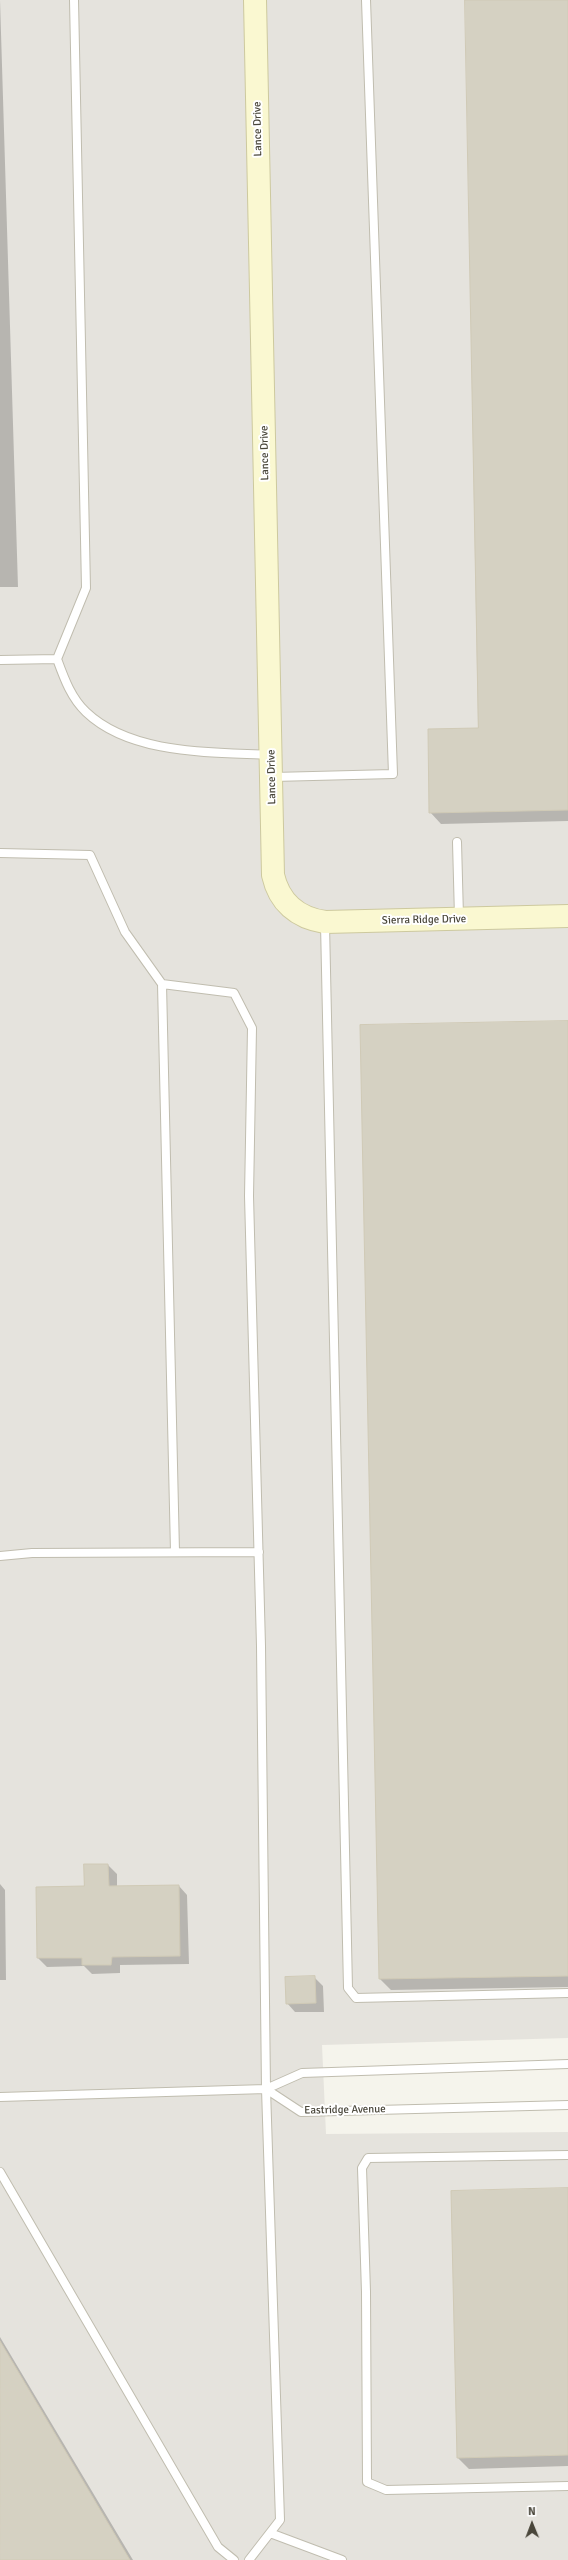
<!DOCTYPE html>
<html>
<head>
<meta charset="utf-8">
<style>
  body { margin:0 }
  #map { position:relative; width:568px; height:2560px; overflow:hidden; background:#f5f4ec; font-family:Signika,sans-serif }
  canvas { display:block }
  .north { position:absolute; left:512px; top:2504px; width:40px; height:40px; -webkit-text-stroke:3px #fff; paint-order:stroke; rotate:359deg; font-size:11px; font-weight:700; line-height:16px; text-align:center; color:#49463a }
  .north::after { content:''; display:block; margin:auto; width:14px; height:18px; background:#49463a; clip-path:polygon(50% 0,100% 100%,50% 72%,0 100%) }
</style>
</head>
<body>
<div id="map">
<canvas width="568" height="2560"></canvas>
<div class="north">N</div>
</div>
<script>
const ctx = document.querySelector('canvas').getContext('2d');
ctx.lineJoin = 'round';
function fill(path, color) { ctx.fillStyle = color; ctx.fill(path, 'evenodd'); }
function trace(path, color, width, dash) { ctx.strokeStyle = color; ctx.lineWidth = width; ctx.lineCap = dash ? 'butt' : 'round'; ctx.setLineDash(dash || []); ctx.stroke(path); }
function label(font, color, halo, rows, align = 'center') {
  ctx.font = font + ' Signika,sans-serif'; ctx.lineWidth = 4; ctx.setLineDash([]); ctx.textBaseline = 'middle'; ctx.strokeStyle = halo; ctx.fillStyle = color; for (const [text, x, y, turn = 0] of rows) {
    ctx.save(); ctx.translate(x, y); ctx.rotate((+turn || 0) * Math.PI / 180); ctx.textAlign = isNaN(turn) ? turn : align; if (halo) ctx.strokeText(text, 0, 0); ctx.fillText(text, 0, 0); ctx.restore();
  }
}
const industrial = new Path2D(`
  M0,0H568V2038L322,2045L326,2134L568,2132V2560H0Z`);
const shadow = new Path2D(`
  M0,0L18,587H0Z
  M466,0H568V821L441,824L430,812L479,729Z
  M568,1022V1987L391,1990L380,1979Z
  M108,1865L117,1874V1887L179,1886L187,1895L189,1964L120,1965V1973L92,1974L84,1966L47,1967L38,1958L85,1887Z
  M0,1884L5,1890L6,1980H0Z
  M314,1977L323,1986L324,2012H295L287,2003Z
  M568,2189V2466L469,2469L458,2458Z
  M0,2337L133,2560H0Z`);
const building = new Path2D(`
  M465,0H568V810L429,813L428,729L478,728Z
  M568,1021V1976L379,1979L360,1025Z
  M84,1864H108L109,1886L179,1885L180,1956L112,1957L111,1965H82V1958H37L36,1887L84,1886Z
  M315,1976L316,2003L286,2004L285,1977Z
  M568,2188V2455L457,2458L451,2191Z
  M0,2341L130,2560H0Z`);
const lane = new Path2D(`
  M57,659L86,588L74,0
  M0,660L57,659C64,678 71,698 86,712C131,755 212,752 270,755
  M273,777L393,774L366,0
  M457,842L459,917
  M0,853L90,855L125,932L162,984L234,993L252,1028L249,1196L261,1646L266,2089L280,2520L249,2560
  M325,924L348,1988L356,1998L568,1993
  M162,984L175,1552
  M0,1556L32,1553L259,1552
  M266,2089L301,2112L568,2105
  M0,2097L266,2089L302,2073L568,2064
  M568,2155L368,2158L362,2168L366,2292L367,2482L386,2490L568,2486
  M0,2172L218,2547L234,2560
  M270,2533L342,2560`);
const secondary = new Path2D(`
  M255,0L273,875C279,902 297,918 325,922L568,916`);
const streetNames = [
  ["Lance Drive",258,129,-91],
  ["Lance Drive",265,453,-91],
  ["Lance Drive",272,777,-91],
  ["Sierra Ridge Drive",424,920,-1],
  ["Eastridge Avenue",345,2110,-1]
];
fill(industrial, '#e5e3dd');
fill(shadow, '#0003');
fill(building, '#d5d1c2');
trace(building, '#d0cab6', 1);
trace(lane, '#c0bdaf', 10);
trace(secondary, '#cdc99e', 24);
trace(lane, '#fff', 8);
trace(secondary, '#faf8d1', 22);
label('11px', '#49463a', '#fff', streetNames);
</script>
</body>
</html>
